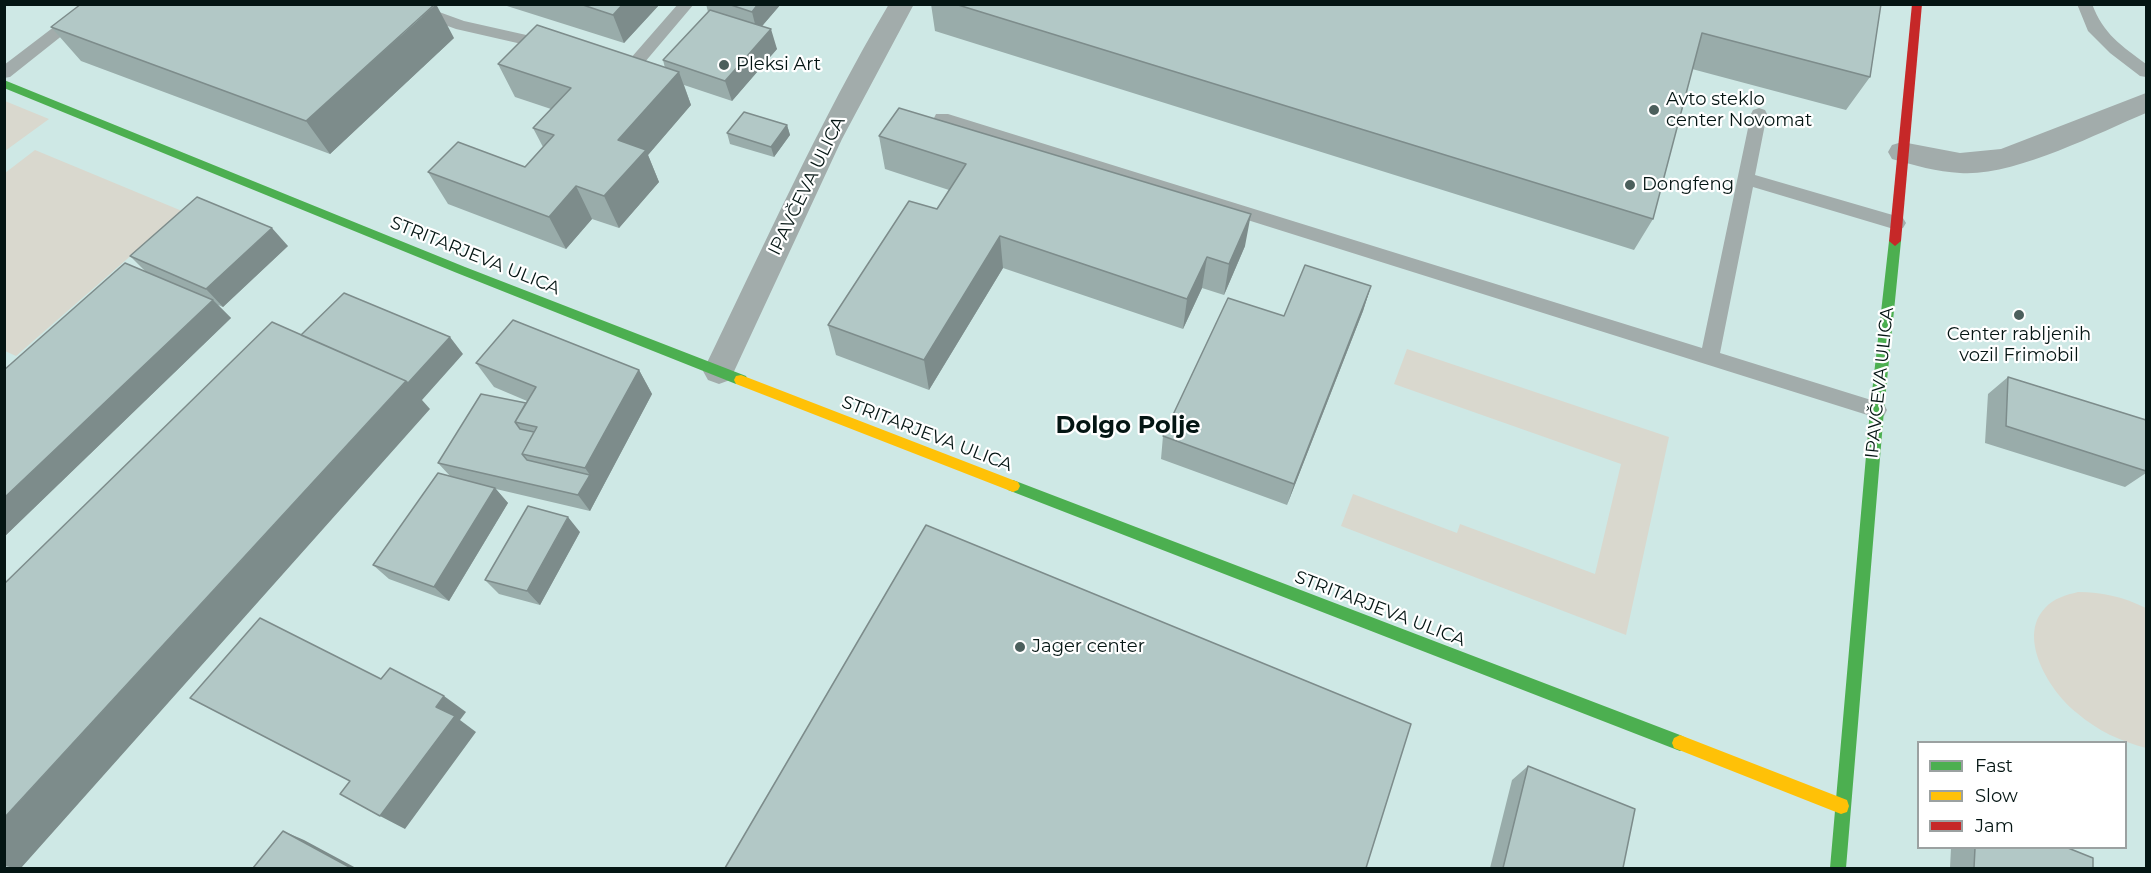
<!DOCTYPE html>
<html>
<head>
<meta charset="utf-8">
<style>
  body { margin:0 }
  #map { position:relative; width:2151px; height:873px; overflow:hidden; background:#cee8e5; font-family:Montserrat,sans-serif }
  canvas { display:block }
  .frame { position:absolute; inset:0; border:6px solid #041513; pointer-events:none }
  .legend { position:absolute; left:1917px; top:741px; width:210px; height:108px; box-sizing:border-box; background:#fff; border:2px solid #9ba1a1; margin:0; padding:8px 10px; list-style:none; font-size:18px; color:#041513 }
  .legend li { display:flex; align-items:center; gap:12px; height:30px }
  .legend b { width:30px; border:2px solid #9ba1a1 }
</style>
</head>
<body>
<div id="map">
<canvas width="2151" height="873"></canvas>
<div class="frame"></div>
<ul class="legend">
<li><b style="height:8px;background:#4caf50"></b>Fast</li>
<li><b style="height:8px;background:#ffc107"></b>Slow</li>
<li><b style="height:8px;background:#c62828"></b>Jam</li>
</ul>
</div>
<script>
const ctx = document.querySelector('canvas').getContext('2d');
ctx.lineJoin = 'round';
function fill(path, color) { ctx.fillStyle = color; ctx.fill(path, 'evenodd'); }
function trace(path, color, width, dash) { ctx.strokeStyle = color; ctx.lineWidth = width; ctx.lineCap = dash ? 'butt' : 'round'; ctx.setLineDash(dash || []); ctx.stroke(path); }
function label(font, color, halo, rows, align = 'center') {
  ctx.font = font + ' Montserrat,sans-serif'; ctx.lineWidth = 4.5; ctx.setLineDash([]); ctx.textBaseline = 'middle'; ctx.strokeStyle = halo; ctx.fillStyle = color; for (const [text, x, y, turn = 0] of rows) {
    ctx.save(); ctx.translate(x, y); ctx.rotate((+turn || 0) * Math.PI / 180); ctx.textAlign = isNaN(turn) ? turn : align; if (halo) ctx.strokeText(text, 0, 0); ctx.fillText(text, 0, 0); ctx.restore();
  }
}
const green = new Path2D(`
  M5,101L49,119L5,151H4Z
  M35,150L182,211L16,356L5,351V173Z
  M1407,349L1669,437L1626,635L1341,526L1353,494L1457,533L1460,524L1595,574L1621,464L1394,384Z
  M2078,592C2103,592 2123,597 2146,608V748C2120,741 2098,731 2077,713C2051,693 2016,638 2045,608C2054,598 2066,595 2078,592Z`);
const lane = new Path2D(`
  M84,4H102L10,77L4,78V65Z
  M393,4H417L464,21L553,41L556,45L548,50L456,29L395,7Z
  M678,4H694L639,69L633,70L609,65L607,61L609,57L615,56L630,59Z
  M2077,4H2092C2104,35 2121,45 2146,64V77L2140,76L2110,53L2088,31Z
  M1759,108L1765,110L1767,114L1755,175L1903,218L1906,223L1903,228L1897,230L1753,187L1720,353L1884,404L1887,410L1884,416L1877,418L936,122L934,118L936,114H948L1702,348L1751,114L1753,110Z`);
const street = new Path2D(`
  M889,4H914L842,139L730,380L719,384L708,380L703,371C763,248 819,122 889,4Z
  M2146,93V113C2096,134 2013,177 1960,173C1938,172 1913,165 1892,159L1888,152L1892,145L1902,142L1960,153L2001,149Z`);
const fast = new Path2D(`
  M4,80L465,267L746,376L748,380L746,384H736L457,273L4,88Z
  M1895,236L1901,241L1884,410L1846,868H1830L1870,410L1889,241Z
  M1013,480L1680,735L1686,738L1688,743L1686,748L1680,751L1008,490L1006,486L1008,482Z`);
const slow = new Path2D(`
  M741,375L1018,482L1020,486L1018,490L1013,492L736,384L734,380L736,376Z
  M1680,735L1847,800L1849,806L1847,812L1841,814L1674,748L1672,743L1674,738Z`);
const jam = new Path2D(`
  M1912,4H1922L1901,241L1895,246L1889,241Z`);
const wall = new Path2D(`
  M507,4H660L624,43L507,6Z
  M706,4H781L762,26L777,49L732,101L684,85L691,105L648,155L659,182L619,228L592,219L566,249L448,204L428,172L525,167L543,147L533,128L551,109L515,97L498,64L665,68L663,60L708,12Z
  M931,4H1881L1870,77L1846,110L1692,69L1653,219L1634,250L935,31Z
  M51,27L454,38L330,154L81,61Z
  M787,125L790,135L774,157L730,144L727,133Z
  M879,136L1245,246L1224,295L1202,288L1183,329L1003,268L929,390L836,355L828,325L937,209L949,190L885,169Z
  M288,246L223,307L218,305L231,318L4,537V370L146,272L130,256Z
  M1371,286L1363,311L1287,505L1161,459L1163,436L1284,316Z
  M476,363L639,370L652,394L590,511L496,489L508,503L449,601L389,579L373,565L450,476L438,463L526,403L527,401L494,387Z
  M2008,377L2146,420V473L2125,487L1985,443L1988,394Z
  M580,532L540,605L499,594L485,580Z
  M1528,766L1623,868H1490L1512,780Z
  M1951,848H2068L2093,868H1950Z`);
const shadedWall = new Path2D(`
  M436,4L454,38L330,154L306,121Z
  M623,4H660L624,43L613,15Z
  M758,4H781L757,32L752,12Z
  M771,29L777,49L732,101L725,81Z
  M679,72L691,105L648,155L659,182L619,228L604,196L618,140Z
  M787,125L790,135L774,157L771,147Z
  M576,186L592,219L566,249L549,217Z
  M1251,214L1245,246L1224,295L1229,264Z
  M272,228L288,246L223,307L206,289Z
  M1000,236L1003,268L929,390L924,360Z
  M1207,257L1202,288L1183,329L1187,299Z
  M1371,286L1363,311L1287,505L1294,484Z
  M213,300L231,318L4,537V498Z
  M450,337L463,354L422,400L430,409L21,868H15L4,866V818L406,381Z
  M639,370L652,394L590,511L578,495L590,475L585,468Z
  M495,488L508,503L449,601L434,587Z
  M568,517L580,532L540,605L527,591Z
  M444,696L466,712L460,720L476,732L405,829L380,816L436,707Z
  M283,831L304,840L356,868H351Z`);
const building = new Path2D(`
  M81,4H435L306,121L51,27Z
  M580,4H623L613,15Z
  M728,4H758L752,12Z
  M955,4H1881L1870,77L1702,33L1653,219Z
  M710,10L771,29L725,81L663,60Z
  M537,25L679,72L618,140L646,150L604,196L576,186L549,217L428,172L458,142L525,167L554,135L533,128L571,88L498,64Z
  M899,108L1251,214L1229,264L1207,257L1187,299L1000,236L924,360L828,325L909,201L937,209L966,164L879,136Z
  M744,112L787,125L771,147L727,133Z
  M197,197L272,228L206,289L130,256Z
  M125,263L213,300L4,498V370Z
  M1305,265L1371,286L1294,484L1163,436L1228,298L1284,316Z
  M344,293L450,337L408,383L406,381L301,335Z
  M513,320L639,370L585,468L522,454L537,427L515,422L536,387L476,363Z
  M272,322L406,381L4,818V584Z
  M2008,377L2146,420V471L2006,426Z
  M481,394L526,403L515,422L520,429L534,432L522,454L527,460L590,475L578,495L438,463Z
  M438,473L495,488L434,587L373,565Z
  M528,506L568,517L527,591L485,580Z
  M926,525L1411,724L1366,868H725Z
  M260,618L381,679L390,668L444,696L436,707L455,716L380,816L340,794L350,781L190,698Z
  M1528,766L1635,809L1623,868H1503Z
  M283,831L351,868H253Z
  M1975,848H2068L2093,858V868H1974Z`);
const markers = [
  [724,65,6,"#4b5f5c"],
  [1654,110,6,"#4b5f5c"],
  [1630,185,6,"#4b5f5c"],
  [2019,315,6,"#4b5f5c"],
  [1020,647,6,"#4b5f5c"]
];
const poiNames = [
  ["Pleksi Art",736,65],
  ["Avto steklo",1666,100],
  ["center Novomat",1666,121],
  ["Dongfeng",1642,185],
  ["Center rabljenih",2019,335,"center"],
  ["vozil Frimobil",2019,356,"center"],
  ["Jager center",1032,647]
];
const streetNames = [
  ["IPAVČEVA ULICA",807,186,-64],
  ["STRITARJEVA ULICA",475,256,22],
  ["IPAVČEVA ULICA",1880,383,-84],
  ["STRITARJEVA ULICA",927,434,21],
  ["STRITARJEVA ULICA",1380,609,21]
];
const districtNames = [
  ["Dolgo Polje",1128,426]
];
fill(green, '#d9d8ce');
fill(lane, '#a2acab');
fill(street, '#a2acab');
fill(fast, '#4caf50');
fill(slow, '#ffc107');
fill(jam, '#c62828');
fill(wall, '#99acaa');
fill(shadedWall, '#7d8c8b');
fill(building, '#b2c8c6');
trace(building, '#7d8c8b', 1.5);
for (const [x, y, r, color] of markers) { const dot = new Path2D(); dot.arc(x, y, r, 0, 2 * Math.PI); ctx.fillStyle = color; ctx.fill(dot); trace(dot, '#fff', 2); }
label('18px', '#041513', '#fff', poiNames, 'left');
label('18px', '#041513', '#fff', streetNames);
label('bold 24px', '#041513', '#fff', districtNames);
</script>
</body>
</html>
